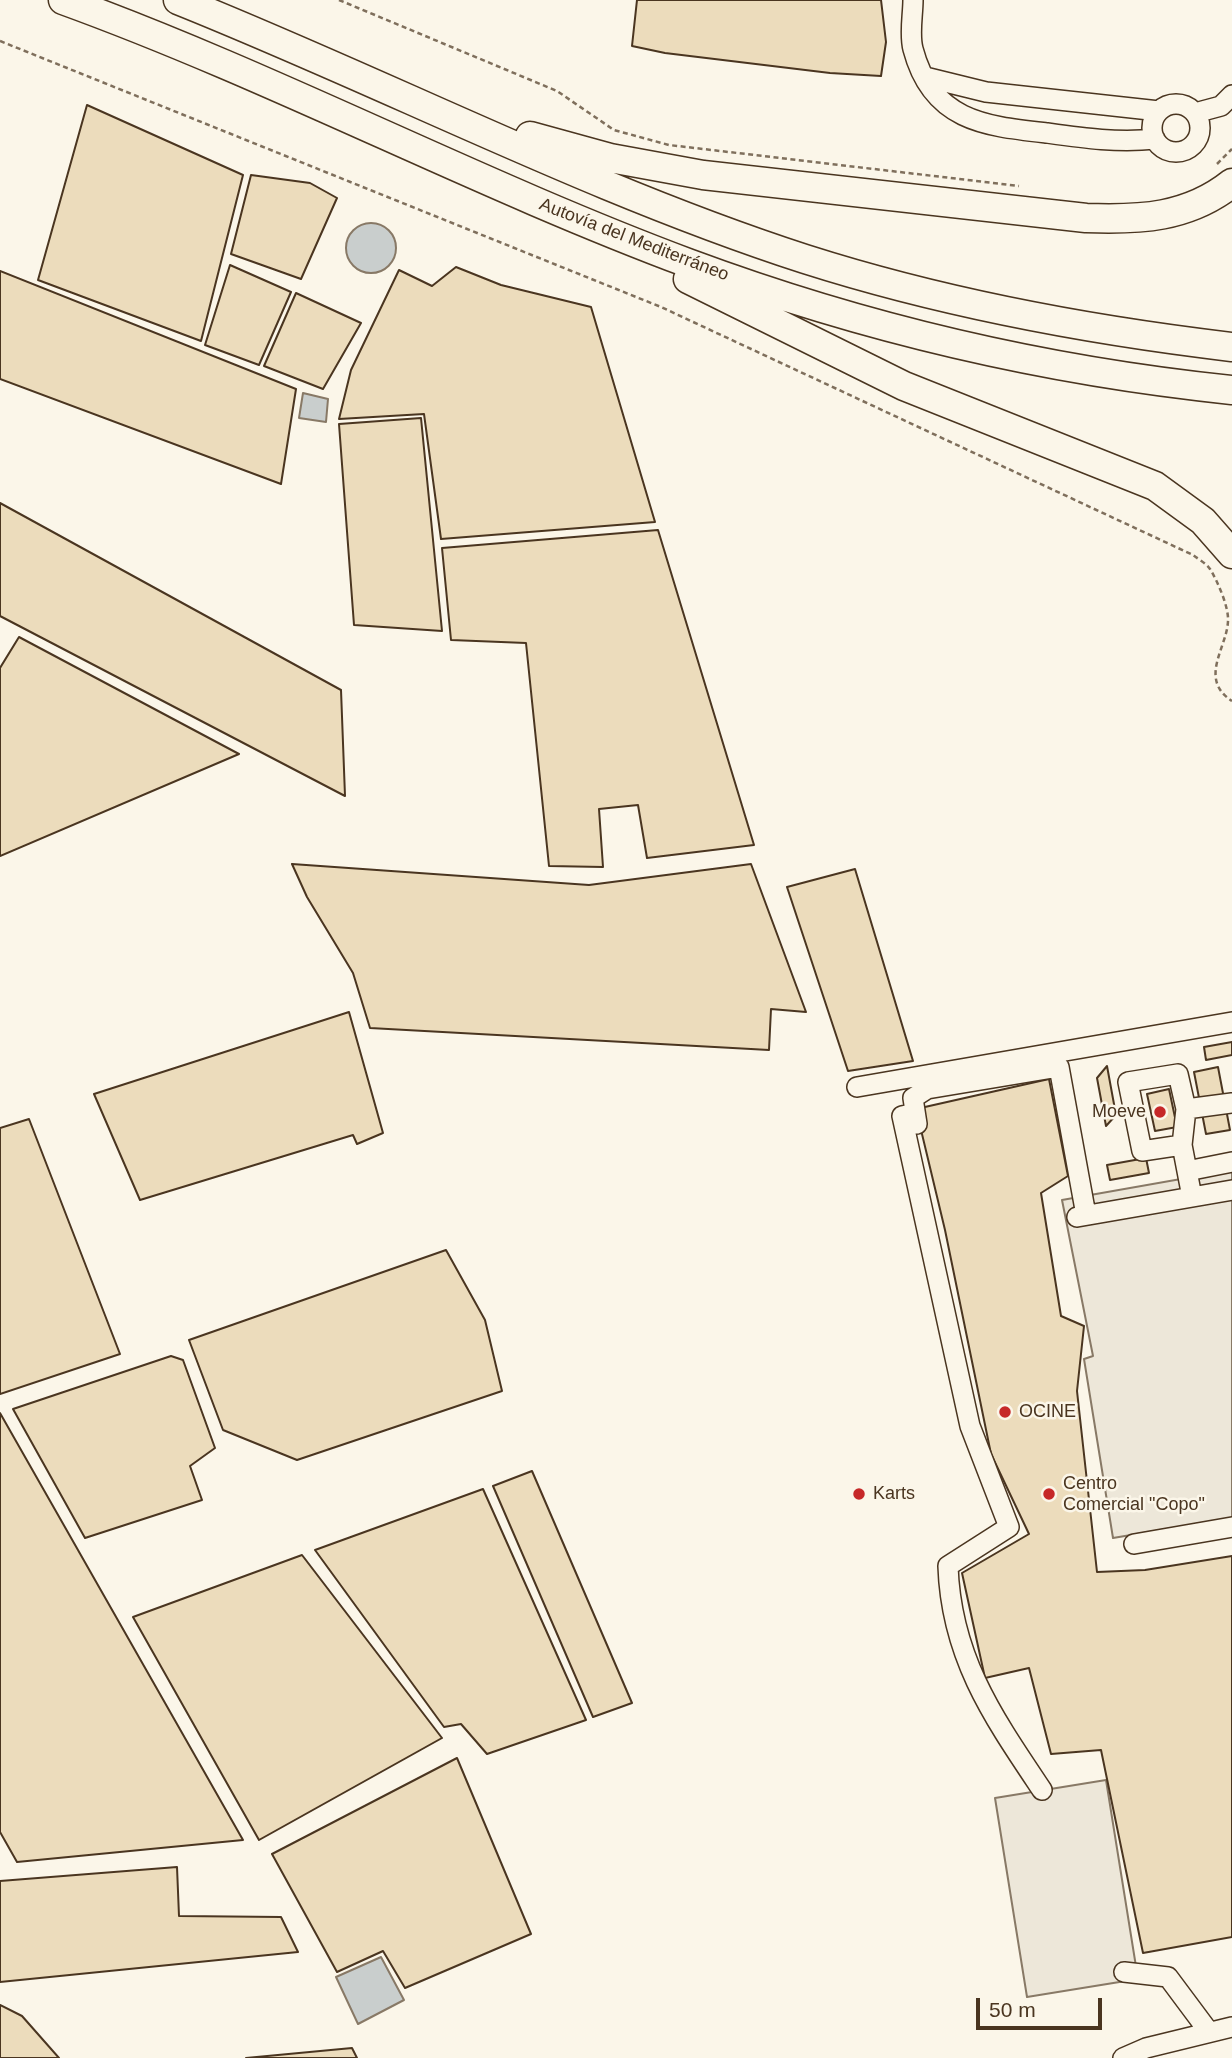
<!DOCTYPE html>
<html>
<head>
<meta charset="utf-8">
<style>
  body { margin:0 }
  #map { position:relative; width:1232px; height:2058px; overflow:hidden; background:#fbf6e9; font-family:Arial,sans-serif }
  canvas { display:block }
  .scale { position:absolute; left:976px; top:1998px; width:126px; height:32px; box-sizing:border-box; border:4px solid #4a3520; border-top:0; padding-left:9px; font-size:21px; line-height:24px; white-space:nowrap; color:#4a3520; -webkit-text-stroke:5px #fbf6e9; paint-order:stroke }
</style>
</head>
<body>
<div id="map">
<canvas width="1232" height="2058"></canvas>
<div class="scale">50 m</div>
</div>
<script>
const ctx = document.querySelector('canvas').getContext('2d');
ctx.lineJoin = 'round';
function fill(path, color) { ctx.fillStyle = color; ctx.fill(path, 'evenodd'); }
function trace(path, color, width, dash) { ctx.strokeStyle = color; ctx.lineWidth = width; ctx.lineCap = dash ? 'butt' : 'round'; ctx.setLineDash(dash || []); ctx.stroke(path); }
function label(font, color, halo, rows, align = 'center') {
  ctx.font = font + ' Arial,sans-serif'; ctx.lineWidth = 5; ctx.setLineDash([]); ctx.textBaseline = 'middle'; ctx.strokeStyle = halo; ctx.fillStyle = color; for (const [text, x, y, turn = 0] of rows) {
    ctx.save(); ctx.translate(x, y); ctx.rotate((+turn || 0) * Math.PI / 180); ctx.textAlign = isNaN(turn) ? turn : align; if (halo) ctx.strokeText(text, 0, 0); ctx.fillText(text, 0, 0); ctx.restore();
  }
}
const parking = new Path2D(`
  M1232,1170V1518L1113,1538L1084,1359L1093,1356L1062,1200Z
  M1106,1780L1138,1979L1027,1997L995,1798Z`);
const water = new Path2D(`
  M346 248a25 25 0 1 1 50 0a25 25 0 1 1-50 0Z
  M303,393L328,399L326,422L299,418Z
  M381,1957L404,2000L358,2024L336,1977Z`);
const building = new Path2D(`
  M637,0H881L886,42L881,76L830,73L665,53L632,46Z
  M87,105L243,175L201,341L38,280Z
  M251,175L310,183L337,198L301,279L231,254Z
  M230,265L291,292L259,365L205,345Z
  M456,267L501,285L591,307L655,522L441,539L424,414L339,419L351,370L399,270L432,286Z
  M0,271L296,389L281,484L0,379Z
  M296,293L361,323L323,389L264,366Z
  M421,418L442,631L354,625L339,424Z
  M0,503L341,690L345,796L0,616Z
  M658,530L754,845L647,858L638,805L599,809L603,867L549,866L526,643L451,640L442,548Z
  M19,637L239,754L0,856V668Z
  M292,864L589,885L751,864L806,1012L771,1009L769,1050L370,1028L353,973L307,897Z
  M855,869L913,1061L848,1071L787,887Z
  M349,1012L383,1133L357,1144L353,1135L140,1200L94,1094Z
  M1232,1042V1055L1206,1060L1204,1047Z
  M1107,1066L1116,1115L1106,1126L1097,1078Z
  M1218,1067L1230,1130L1206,1134L1194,1072Z
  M1049,1079L1068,1176L1041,1193L1061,1316L1084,1326L1077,1391L1097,1572L1145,1570L1232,1556V1937L1143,1953L1101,1750L1051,1754L1029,1668L985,1678L962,1573L1029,1534L991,1454L945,1230L916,1109Z
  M1169,1089L1177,1127L1155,1131L1147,1094Z
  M29,1119L120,1354L0,1394V1128Z
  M1146,1158L1149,1173L1110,1180L1107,1165Z
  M446,1250L485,1320L502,1391L297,1460L223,1430L189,1340Z
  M171,1356L183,1360L215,1448L190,1466L202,1500L85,1538L13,1409Z
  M0,1413L243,1840L17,1862L0,1832Z
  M532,1471L632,1703L593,1717L493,1486Z
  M483,1489L586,1720L487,1754L461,1724L444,1727L315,1550Z
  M302,1555L442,1738L259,1840L133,1617Z
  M457,1758L531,1934L405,1988L383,1951L337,1972L272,1854Z
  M177,1867L179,1916L281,1917L298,1952L0,1982V1881Z
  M0,2005L22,2016L59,2058H0Z
  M352,2048L357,2058H246Z`);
const path = new Path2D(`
  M339,0L557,91L614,130L669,145L1019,186
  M0,41L661,307L1193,555C1198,559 1206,563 1210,569C1217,580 1229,607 1228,621C1227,648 1198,679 1232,701
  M1217,164L1232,149`);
const minor = new Path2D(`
  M913,0C913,15 909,34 913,49C932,121 984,126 1047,133C1083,138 1118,143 1155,139
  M925,77L986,92L1159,111
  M1152 128a24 24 0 1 1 48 0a24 24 0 1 1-48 0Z
  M1195,113L1221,106L1232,95
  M857,1087L1232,1022
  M1186,1109L1232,1103
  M911,1114L902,1116L970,1426L1009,1527L948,1566C951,1657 993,1717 1042,1790
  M917,1124L913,1098L927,1089L1059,1067L1086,1215
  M1182,1145L1142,1151L1128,1082L1178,1074L1186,1109L1182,1145L1192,1197
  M1187,1171L1232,1162
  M1077,1217L1232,1190
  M1134,1544L1232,1527
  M1124,1972L1168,1977L1209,2032
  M1123,2058L1146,2048L1232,2027`);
const highway = new Path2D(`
  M63,0C275,77 476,184 688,263C863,328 1047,371 1232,390
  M178,0C388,84 589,189 805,259C943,303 1088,330 1232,347
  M530,136L610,158L703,175L1086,218C1140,220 1188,218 1232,183
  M688,279L904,386L1155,486L1203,521L1232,554`);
const markers = [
  [1160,1112,7,"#c62828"],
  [1005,1412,7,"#c62828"],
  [859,1494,7,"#c62828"],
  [1049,1494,7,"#c62828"]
];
const streetNames = [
  ["Autovía del Mediterráneo",634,240,21]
];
const poiNames = [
  ["Moeve",1146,1112,"right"],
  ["OCINE",1019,1412],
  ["Centro",1063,1484],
  ["Comercial \"Copo\"",1063,1505],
  ["Karts",873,1494]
];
fill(parking, '#ede7d9');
trace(parking, '#887966', 2);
fill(water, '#c9cecd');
trace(water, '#887966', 2);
fill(building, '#ecdcbc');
trace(building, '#4a3520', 2);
trace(minor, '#4a3520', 22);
trace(highway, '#4a3520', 31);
trace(path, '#7f6f5c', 2.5, [5, 3.5]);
trace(minor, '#fbf6e9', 19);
trace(highway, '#fbf6e9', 28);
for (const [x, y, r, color] of markers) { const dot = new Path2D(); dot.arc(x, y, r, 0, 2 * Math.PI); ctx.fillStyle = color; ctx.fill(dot); trace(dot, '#fbf6e9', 2.5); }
label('18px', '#4a3520', '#fbf6e9', streetNames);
label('18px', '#4a3520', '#fbf6e9', poiNames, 'left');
</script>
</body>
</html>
